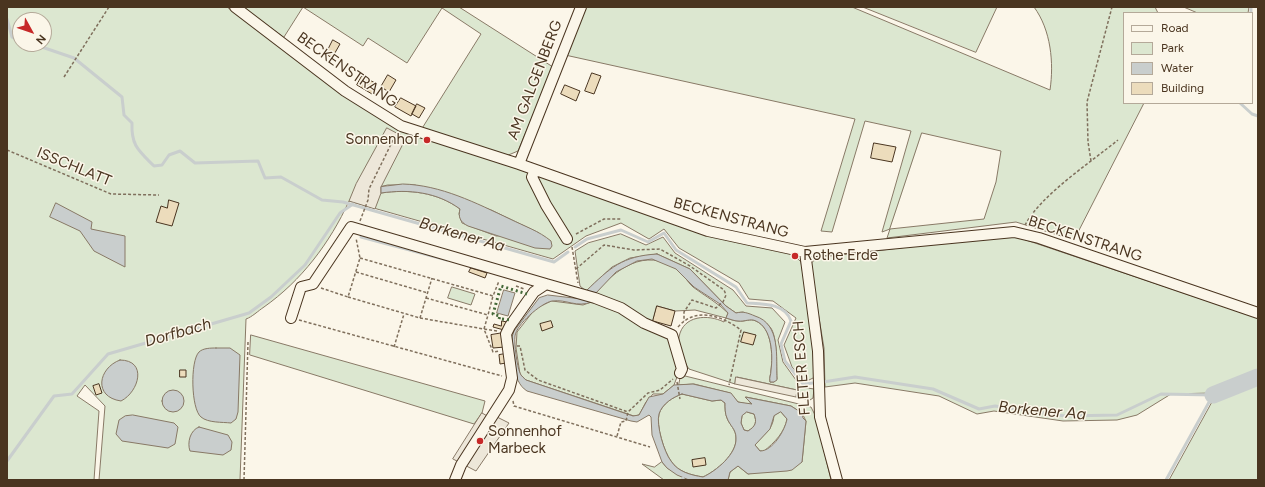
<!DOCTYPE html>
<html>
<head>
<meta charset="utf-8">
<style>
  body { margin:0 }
  #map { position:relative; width:1265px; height:487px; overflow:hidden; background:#fbf6e9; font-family:Figtree,sans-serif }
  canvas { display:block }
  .frame { position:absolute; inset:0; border:8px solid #4a3520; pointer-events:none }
  .legend { position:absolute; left:1123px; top:12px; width:130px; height:92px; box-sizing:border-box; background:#fbf6e9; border:1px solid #b4a999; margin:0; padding:5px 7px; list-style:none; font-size:12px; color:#4a3520 }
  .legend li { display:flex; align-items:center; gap:8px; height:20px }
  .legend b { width:20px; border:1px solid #b4a999 }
  .north { position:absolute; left:12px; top:12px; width:40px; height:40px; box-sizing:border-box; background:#fbf6e9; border:1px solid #b4a999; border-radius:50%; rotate:130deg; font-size:11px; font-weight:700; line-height:16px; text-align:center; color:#4a3520 }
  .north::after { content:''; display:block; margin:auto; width:14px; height:18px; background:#c62828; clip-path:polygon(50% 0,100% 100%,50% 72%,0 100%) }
</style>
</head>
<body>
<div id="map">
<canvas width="1265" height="487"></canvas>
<div class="frame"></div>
<ul class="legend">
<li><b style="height:5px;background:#fbf6e9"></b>Road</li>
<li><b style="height:11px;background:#dce7d0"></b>Park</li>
<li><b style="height:11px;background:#c9cecd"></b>Water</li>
<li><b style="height:11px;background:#ecdcbc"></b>Building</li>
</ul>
<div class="north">N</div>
</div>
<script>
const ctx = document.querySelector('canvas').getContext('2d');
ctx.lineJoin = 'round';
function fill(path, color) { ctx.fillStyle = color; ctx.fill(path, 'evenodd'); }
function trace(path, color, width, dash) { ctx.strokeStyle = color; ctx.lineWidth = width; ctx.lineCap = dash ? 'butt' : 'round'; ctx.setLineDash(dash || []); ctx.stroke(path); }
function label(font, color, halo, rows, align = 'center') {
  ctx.font = font + ' Figtree,sans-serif'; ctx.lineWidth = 3; ctx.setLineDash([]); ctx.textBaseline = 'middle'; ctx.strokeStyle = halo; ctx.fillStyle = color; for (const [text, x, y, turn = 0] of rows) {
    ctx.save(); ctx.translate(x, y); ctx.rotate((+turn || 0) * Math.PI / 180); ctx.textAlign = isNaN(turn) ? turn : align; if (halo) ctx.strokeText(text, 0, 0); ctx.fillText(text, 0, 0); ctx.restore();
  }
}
const green = new Path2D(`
  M7,7H227L340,93L404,131L792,253L801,262L815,349V377L805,382L792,367L784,345L796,318L773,301L749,299L739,283L679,248L664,229L649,239L621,223L586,236L553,259L349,201C330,243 301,281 264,307C258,311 252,317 246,319L240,480H99L105,406L85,385L77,396L99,411L94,480H7ZM20,20H44V44H20ZM388,185H415L491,210L539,233L496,236L462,223L459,214L460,209C437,192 409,189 381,193V187Z
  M243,7H459L553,67L518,151L506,156L421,130L481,34L442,8L407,63L368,38L363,46L303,7L284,37Z
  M584,7H852L1050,90C1054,63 1051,30 1034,7H1155L1158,13H1124V103H1144L1074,240L1016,222L887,238L890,229L882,232L911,131L865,121L832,232L821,231L855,119L565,55ZM922,133L1001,151L996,182L984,219L890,229Z
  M863,7H997L976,52Z
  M1184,7H1249L1248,13H1198Z
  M621,234L646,245L663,237L675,253L733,290L746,306L772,308L785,322L778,340L783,362L801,387L814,389L813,398L810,400L796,397L797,390L737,377L735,384L689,369C685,364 684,359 682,352C681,348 678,342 679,337C683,315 708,314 724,322L726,318L695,310L675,311L657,306L653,321L644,319L595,294C615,269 645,247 677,269C684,274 687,282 693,287C705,296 718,303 728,313L726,318C730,319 734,321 738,321C745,322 750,318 756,321C772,328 773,355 771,370C771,375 769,377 770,382H774L777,379C776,367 778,336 770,327C765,320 751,316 743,312L736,313L726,306L690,269L657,254L630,258L612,267L586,291L580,286L575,251L588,243Z
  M1011,235L1258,318V480H1169L1213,400L1212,393L1171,394L1137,415L1117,420L1063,421L994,411L977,414L939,396L855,383L825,387L824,348L810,264L817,258Z
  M452,287L475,294L471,305L448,298Z
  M552,301L583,305L591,302L620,310L669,339L680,369L674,385L663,394H653L646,402L639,415L634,416L526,380L520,374L516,348L517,332L535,309Z
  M251,335L485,401L482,413L474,424L250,355Z
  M681,375L811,407L816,417L831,480H728L730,472L738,466L748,474L802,462L806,421L802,413L791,406L746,397L752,405L738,402L730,393L694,384L679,385Z
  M682,394L712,401L721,400L725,403C725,408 725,414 727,418C730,426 736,429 736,438C737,454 716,471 703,477C691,475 678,472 671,461C664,452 656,425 659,414C662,404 673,397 682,394Z
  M747,412L754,414C757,422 756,426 748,431L744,430L741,423L742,416Z
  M781,412L787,419C785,432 774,443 764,451H760L755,445C762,435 773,431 774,416Z
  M662,462L667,468L689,480H664L642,464L654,467Z`);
const parking = new Path2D(`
  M387,128L406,138L381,187V193L375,209L349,201L356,184Z
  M736,377L797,390L796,397L735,384Z
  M482,413L489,417L491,414L509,423L476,471L453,459Z`);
const water = new Path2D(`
  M403,184C441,185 476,203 510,219C524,226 539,231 551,241L552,246L550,249L535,248L468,226C460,222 458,217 460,209C437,192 409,189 381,193V187Z
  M56,203L92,222L91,229L125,236V267L94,251L80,231L50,217Z
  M657,254L690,269L726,306L736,313C743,311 748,313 755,316C781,324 776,357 777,380L774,382H770C769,377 771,375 771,370C773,355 772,328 756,321C750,318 745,322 738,321C734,321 730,319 726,318L728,313L720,304L694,287L676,269L652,259L637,261L616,272L595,294L586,291C610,268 622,256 657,254Z
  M504,290L515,293L508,316L497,313Z
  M548,295L582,299L592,302C576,308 567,299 552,301C541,303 516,325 515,336C514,344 517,366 520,373C521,376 524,378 526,380L633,416L639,415L649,397L663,394L674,385L693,384L731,393L738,402L752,404L745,397L791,406L802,413L803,418L806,421L802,462L792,470L787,471L748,474L738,466L730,472L728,480H689L677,475L667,468L662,462L652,435L651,417L649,415L637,422L631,421L527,391C511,381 514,354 512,337L514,331L539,298ZM682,394L712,401L721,400L725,403C725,408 725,414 727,418C730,426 736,429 736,438C737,454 716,471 703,477C691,475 678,472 671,461C664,452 656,425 659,414C662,404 673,397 682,394ZM747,412L754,414C757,422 756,426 748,431L744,430L741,423L742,416ZM781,412L787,419C785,430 773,451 760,451L755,445L770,429L774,416Z
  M216,348H230L240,355L238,412L236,419L231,423C222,422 208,423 201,417C191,409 190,361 199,352C203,348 211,348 216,348Z
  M120,360C148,360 139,392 121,401C93,397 98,368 120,360Z
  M162 401a11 11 0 1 1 22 0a11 11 0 1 1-22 0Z
  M133,415L174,423L178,427L175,444L168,448L122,441L116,434L119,420L125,416Z
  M199,427L228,435L232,442L231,450L223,455L190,451C187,443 190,430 199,427Z`);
const stream = new Path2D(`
  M1251,13V7
  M7,19L12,37L20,40
  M33,44L74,58L122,97L124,115L132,123C131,146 139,151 154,166L162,165L169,155L180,151L195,163L258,161L265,178L281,177L322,200L343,202L554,262L568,252
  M1240,103L1252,114L1258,116
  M361,237L447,260
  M575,247L587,239L621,230L648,242L664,233L676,250L736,287L747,303C763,304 785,303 791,321L781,344L785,361L803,384L813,383
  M823,382L855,377L933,389L979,409L995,406L1065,416L1117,415L1161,394L1213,395L1166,480
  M7,461L54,396L72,394L108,354L249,313L271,297L305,265L340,213L353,204
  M682,480L683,478`);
const river = new Path2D(`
  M1213,395L1258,377`);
const building = new Path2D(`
  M333,40L340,44L332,58L326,54Z
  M592,73L601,76L594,94L585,91Z
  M388,75L396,80L389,92L381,87Z
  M362,76L377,84L372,94L357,85Z
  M565,85L580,91L576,101L561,94Z
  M401,98L416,106L411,116L395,107Z
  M417,104L425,108L419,118L412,114Z
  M874,143L896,147L892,162L871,158Z
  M169,200L179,203L172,226L156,222L161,206L167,208Z
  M471,268L487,273L485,278L469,272Z
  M657,306L675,311L671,326L653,321Z
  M502,321L507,322L504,330L493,327L494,324L501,326Z
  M551,321L553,327L542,331L540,324Z
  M744,332L756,335L753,345L741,342Z
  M503,333L505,347L493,348L491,335Z
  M505,354L506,363L500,364L499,355Z
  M180,370H186V377H180Z
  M99,384L102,393L96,395L93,386Z
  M705,458L706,465L693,467L692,460Z`);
const path = new Path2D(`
  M64,77L109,7
  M7,150L111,194L159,195
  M1091,161L1088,142L1087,102L1112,7
  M360,221L368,200L369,189L396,134
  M1025,225C1041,195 1091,162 1118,140
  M576,234L604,219H622
  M572,247L578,283
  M360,258L493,296L499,281
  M576,269L604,245L634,250L660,249L690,266L724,290L726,295L723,302L716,308L692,300L684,312V321
  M356,272L428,293
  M516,286L524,289
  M321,288L348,297L360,258L356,238
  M348,297L420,318L432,278
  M426,298L488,315L493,296
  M420,318L484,329L488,315
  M299,320L502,376
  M678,327C696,306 722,316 741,330L729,385
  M497,331L484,329L493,352L499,351
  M517,346H520L525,370L538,380L628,412
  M394,347L404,314
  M677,382L680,399
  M513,401L514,406L650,447
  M617,436L621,422L626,421L628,412L648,393L660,390L673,379
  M244,480L248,342`);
const minor = new Path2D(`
  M235,7L345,91L401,126L519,164L708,231L805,252L1014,232L1039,238L1258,313
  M519,164L581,7
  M535,170L532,177L546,205L567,239
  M805,252L818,351L820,417L837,480
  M546,284L595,298L621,308L644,323L672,335L682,369L680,373
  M291,318L301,287L313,284L351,227L546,284L534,292L510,326L506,334L512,378L509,390L461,465L455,480`);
const hedge = new Path2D(`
  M499,319L500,316L493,314L501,286L527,294
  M502,319L510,320`);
const markers = [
  [427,140,4,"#c62828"],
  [795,256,4,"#c62828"],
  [480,441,4,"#c62828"]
];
const streetNames = [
  ["BECKENSTRANG",347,70,35],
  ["AM GALGENBERG",535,80,-69],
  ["ISSCHLATT",74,167,22],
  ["BECKENSTRANG",731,218,15],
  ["BECKENSTRANG",1085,239,18],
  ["FLETER ESCH",802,368,-94]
];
const poiNames = [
  ["Sonnenhof",419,140,"right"],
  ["Rothe Erde",803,256],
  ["Sonnenhof",488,432],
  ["Marbeck",488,449]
];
const waterNames = [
  ["Borkener Aa",462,235,16],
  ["Dorfbach",178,333,-16],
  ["Borkener Aa",1042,411,5]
];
fill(green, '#dce7d0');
trace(green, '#887966', 1);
fill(parking, '#ede7d9');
trace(parking, '#887966', 1);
fill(water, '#c9cecd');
trace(water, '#887966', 1);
trace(stream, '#c9cecd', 3);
trace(river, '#c9cecd', 17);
fill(building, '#ecdcbc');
trace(building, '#4a3520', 1);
trace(minor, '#4a3520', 12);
trace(path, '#7f6f5c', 1.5, [3, 2]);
trace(minor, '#fbf6e9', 10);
trace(hedge, '#436837', 3, [2, 3]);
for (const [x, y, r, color] of markers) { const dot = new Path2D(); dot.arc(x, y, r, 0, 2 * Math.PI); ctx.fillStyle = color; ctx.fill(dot); trace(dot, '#fbf6e9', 1.5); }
label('15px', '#4a3520', '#fbf6e9', streetNames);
label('15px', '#4a3520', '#fbf6e9', poiNames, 'left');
label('italic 16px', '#4a3520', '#fbf6e9', waterNames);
</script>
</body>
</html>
